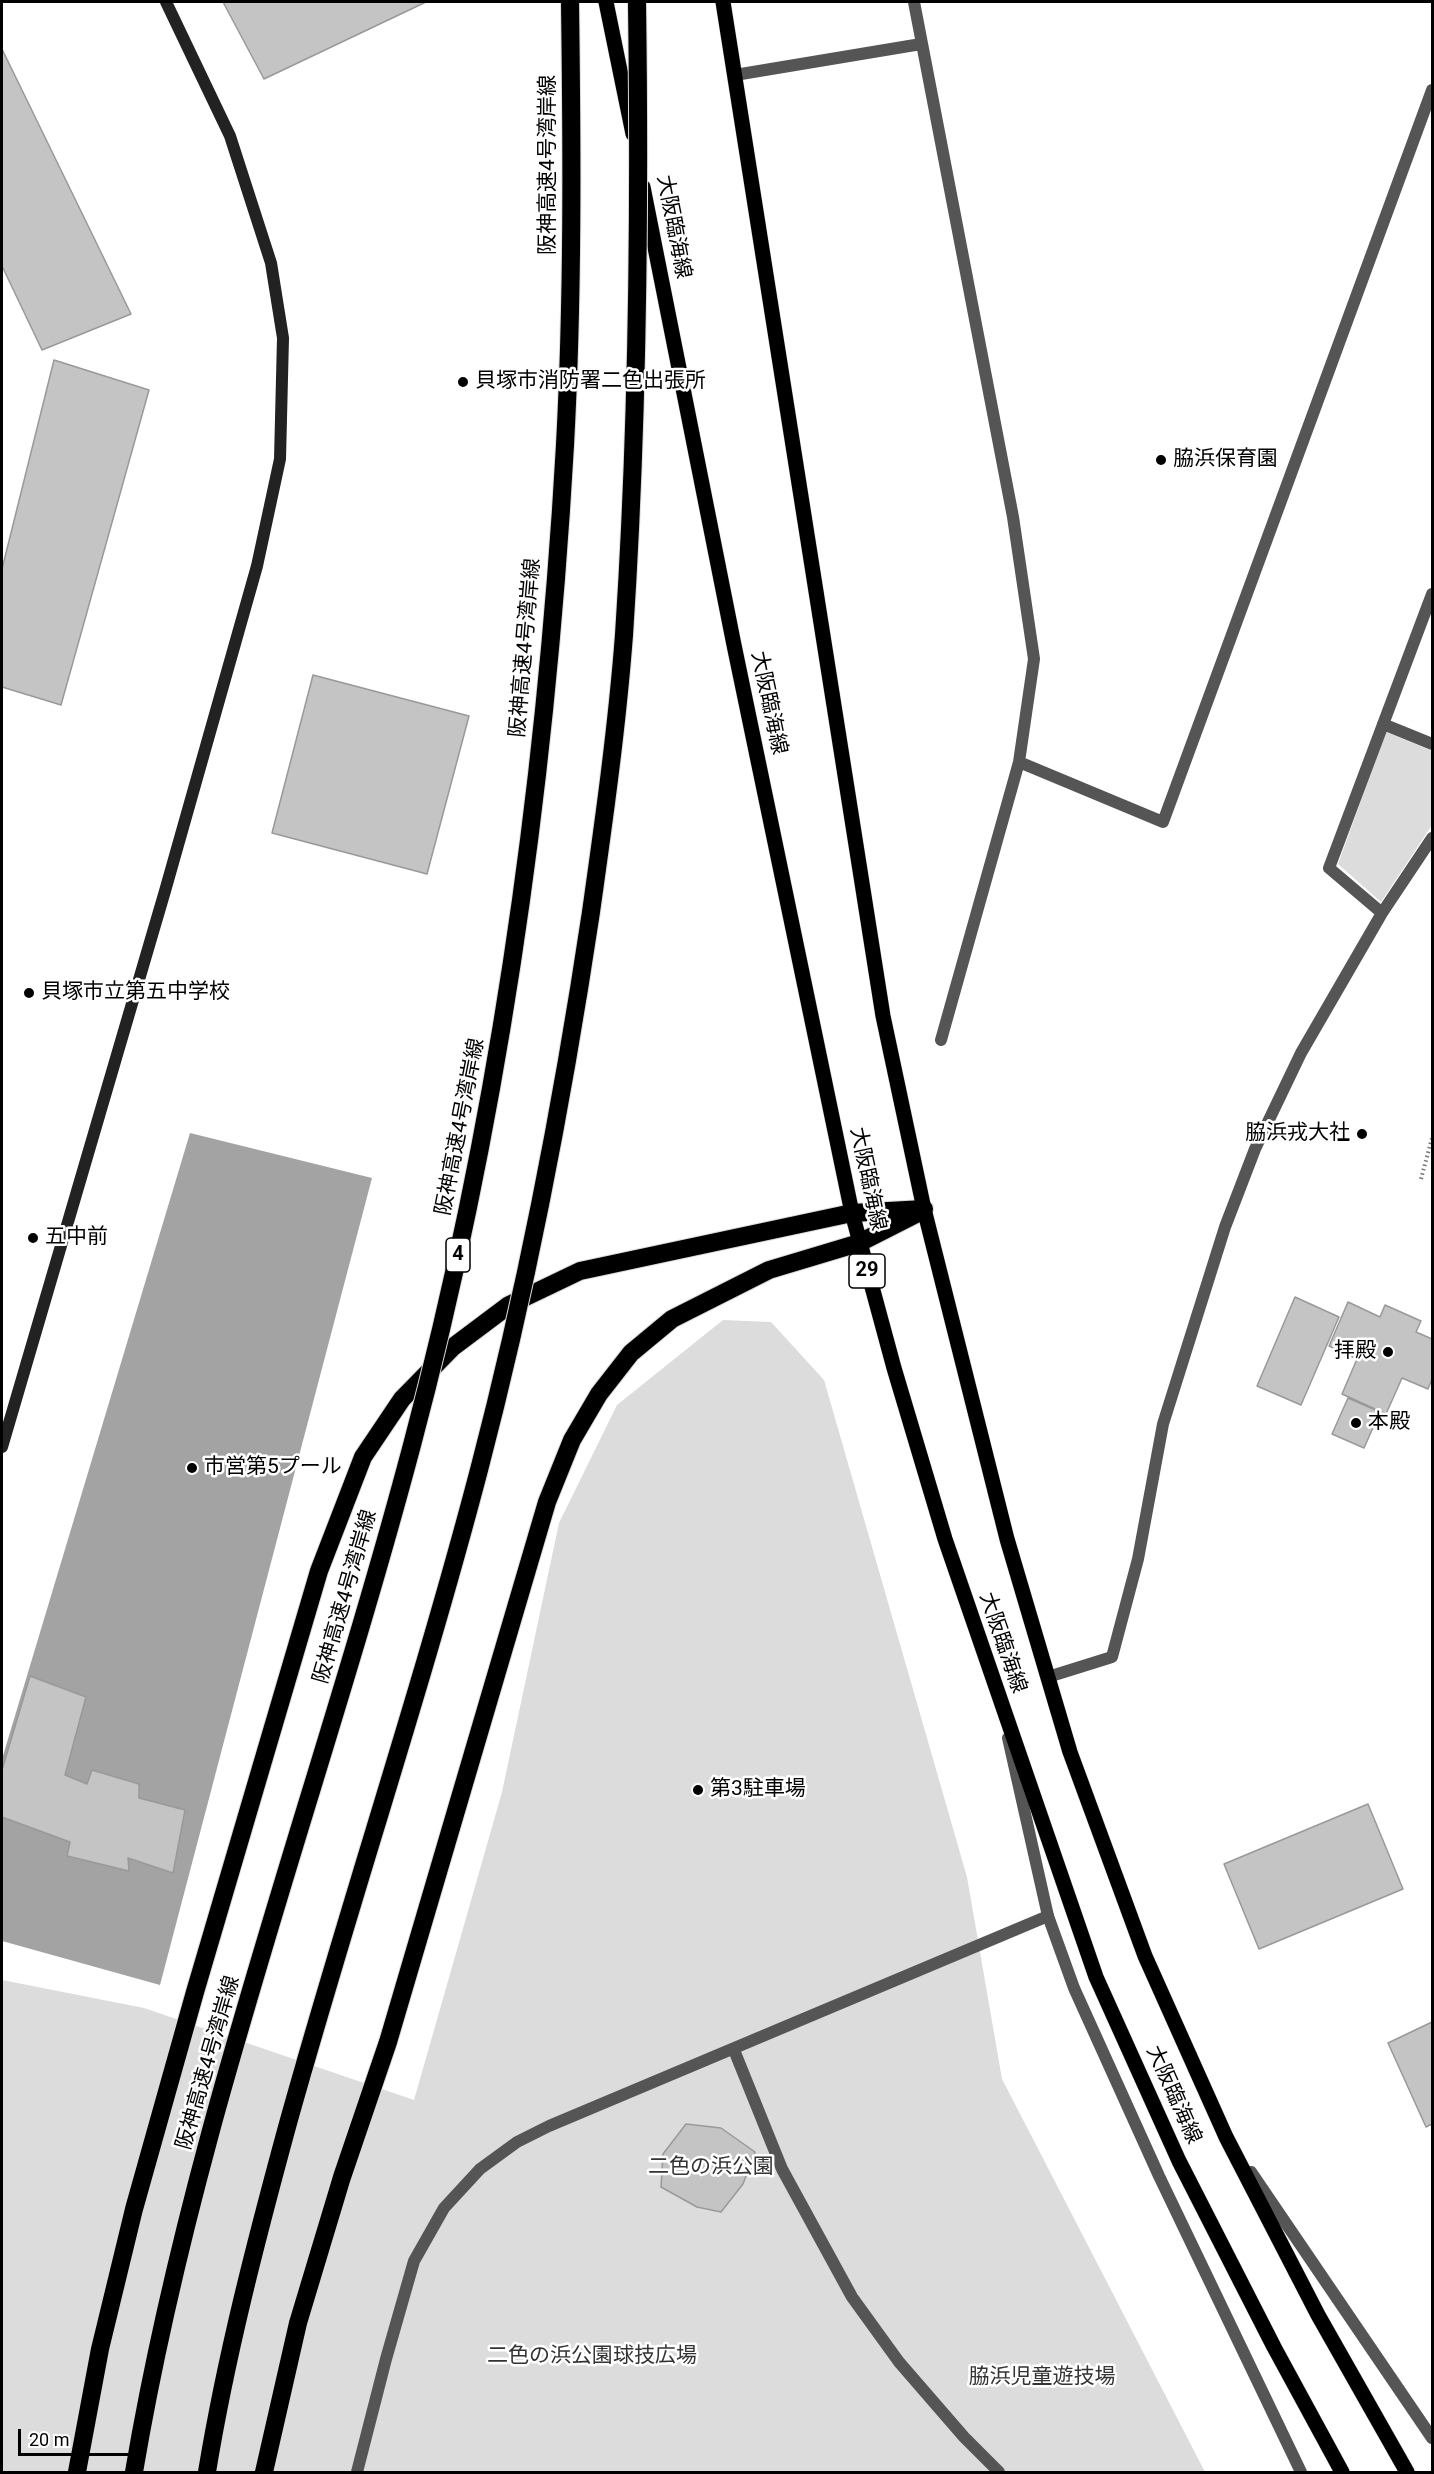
<!DOCTYPE html>
<html>
<head>
<meta charset="utf-8">
<style>
  body { margin:0 }
  #map { position:relative; width:1434px; height:2474px; overflow:hidden; background:#fff; font-family:Roboto,sans-serif }
  canvas { display:block }
  .frame { position:absolute; inset:0; border:3px solid #000; pointer-events:none }
  .scale { position:absolute; left:18px; top:2429px; width:128px; height:27px; box-sizing:border-box; border:3px solid #000; border-top:0; padding-left:8px; font-size:18px; line-height:21px; white-space:nowrap; color:#000; -webkit-text-stroke:4px #fff; paint-order:stroke }
</style>
</head>
<body>
<div id="map">
<canvas width="1434" height="2474"></canvas>
<div class="frame"></div>
<div class="scale">20 m</div>
</div>
<script>
const ctx = document.querySelector('canvas').getContext('2d');
ctx.lineJoin = 'round';
function fill(path, color) { ctx.fillStyle = color; ctx.fill(path, 'evenodd'); }
function trace(path, color, width, dash) { ctx.strokeStyle = color; ctx.lineWidth = width; ctx.lineCap = dash ? 'butt' : 'round'; ctx.setLineDash(dash || []); ctx.stroke(path); }
function label(font, color, halo, rows, align = 'center') {
  ctx.font = font + ' Roboto,"Noto Sans JP",sans-serif'; ctx.lineWidth = 5; ctx.setLineDash([]); ctx.textBaseline = 'middle'; ctx.strokeStyle = halo; ctx.fillStyle = color; for (const [text, x, y, turn = 0] of rows) {
    ctx.save(); ctx.translate(x, y); ctx.rotate((+turn || 0) * Math.PI / 180); ctx.textAlign = isNaN(turn) ? turn : align; if (halo) ctx.strokeText(text, 0, 0); ctx.fillText(text, 0, 0); ctx.restore();
  }
}
const green = new Path2D(`
  M1386,732L1432,751V825L1381,902L1338,864Z
  M723,1320L771,1322L824,1380L967,1877L1002,2079L1205,2472H2V1980L144,2008L414,2100L502,1792L559,1523L617,1405Z`);
const water = new Path2D(`
  M190,1133L372,1178L160,1985L2,1941V1759Z`);
const building = new Path2D(`
  M223,2H426L264,79Z
  M2,49L131,314L42,350L2,266Z
  M54,360L149,390L61,705L2,687V569Z
  M313,675L469,716L427,874L272,833Z
  M1295,1297L1339,1317L1301,1405L1257,1386Z
  M1348,1302L1380,1317L1385,1305L1421,1321L1416,1332L1432,1339V1379L1428,1389L1402,1378L1386,1414L1342,1394L1357,1359L1329,1346Z
  M1348,1398L1380,1412L1364,1448L1332,1434Z
  M30,1676L86,1697L65,1775L87,1784L92,1770L139,1784V1798L185,1810L173,1873L128,1858L129,1871L67,1856L70,1842L2,1817V1770Z
  M1368,1804L1403,1889L1259,1949L1224,1864Z
  M1432,2022V2124L1426,2127L1388,2043Z
  M686,2124L721,2128L755,2152L743,2184L721,2212L697,2207L661,2187L663,2154Z`);
const path = new Path2D(`
  M1421,1179L1432,1138`);
const lane = new Path2D(`
  M357,2472L386,2359L414,2261L444,2208L480,2169L517,2142L549,2126L1048,1916`);
const street = new Path2D(`
  M914,2L1013,517L1034,659L1019,762L941,1040
  M735,75L921,44
  M1383,724L1432,744
  M1019,762L1163,822L1432,90
  M1382,913L1432,838
  M1048,1677L1112,1657L1138,1559L1163,1424L1225,1227L1255,1149L1301,1053L1382,913L1329,868L1432,594
  M1008,1738L1048,1916L1074,1988L1159,2176L1301,2472
  M734,2050L782,2169L852,2297L899,2362L964,2437L999,2472
  M1251,2172L1432,2438`);
const secondary = new Path2D(`
  M2,1447L165,891L257,566L280,459L283,338L271,263L230,136L166,2`);
const primary = new Path2D(`
  M606,2L633,134
  M723,2L883,1016L924,1209L1007,1539L1070,1752L1145,1956L1226,2137L1318,2315L1407,2472
  M643,187L734,645L852,1213L894,1368L945,1539L1096,1977L1179,2161L1274,2347L1342,2472`);
const highway = new Path2D(`
  M77,2472L100,2349L134,2209L195,1992L319,1571L363,1457L402,1399L453,1347L509,1305L580,1271L852,1213L924,1209
  M264,2472L298,2323L342,2177L388,2042L547,1502L572,1440L599,1394L631,1353L672,1319L769,1270L859,1243L920,1212`);
const highwayBridge = new Path2D(`
  M134,2472C193,2122 321,1788 412,1445C499,1118 546,783 565,445C573,297 572,149 570,2
  M207,2472C226,2356 256,2241 287,2127C348,1907 421,1691 479,1470C527,1287 563,1099 591,912C604,820 617,727 624,635C638,424 640,213 637,2`);
const markers = [
  [463,382,6,"#000"],
  [1161,460,6,"#000"],
  [29,993,6,"#000"],
  [1362,1134,6,"#000"],
  [33,1238,6,"#000"],
  [1388,1352,6,"#000"],
  [1356,1423,6,"#000"],
  [192,1468,6,"#000"],
  [698,1790,6,"#000"]
];
const shields = [
  [458,1255,24],
  [867,1271,36]
];
const shieldNames = [
  ["4",458,1255],
  ["29",867,1271]
];
const streetNames = [
  ["阪神高速4号湾岸線",549,165,-90],
  ["大阪臨海線",673,227,79],
  ["阪神高速4号湾岸線",526,648,-85],
  ["大阪臨海線",768,703,78],
  ["阪神高速4号湾岸線",461,1127,-79],
  ["大阪臨海線",867,1179,78],
  ["阪神高速4号湾岸線",346,1597,-74],
  ["大阪臨海線",1002,1643,71],
  ["阪神高速4号湾岸線",209,2063,-74],
  ["大阪臨海線",1173,2095,66]
];
const poiNames = [
  ["貝塚市消防署二色出張所",475,382],
  ["脇浜保育園",1173,460],
  ["貝塚市立第五中学校",41,993],
  ["脇浜戎大社",1350,1134,"right"],
  ["五中前",45,1238],
  ["拝殿",1376,1352,"right"],
  ["本殿",1368,1423],
  ["市営第5プール",204,1468],
  ["第3駐車場",710,1790]
];
const parkNames = [
  ["二色の浜公園",711,2168],
  ["二色の浜公園球技広場",592,2357],
  ["脇浜児童遊技場",1042,2378]
];
fill(green, '#dcdcdc');
fill(water, '#a3a3a3');
fill(building, '#c4c4c4');
trace(building, '#999', 1.5);
trace(primary, '#dbdbdb', 16);
trace(highway, '#dbdbdb', 20);
trace(path, '#777', 4, [1.5, 3]);
trace(lane, '#555', 12);
trace(street, '#555', 12);
trace(secondary, '#222', 12);
trace(primary, '#000', 15);
trace(highway, '#000', 18);
trace(highwayBridge, '#dbdbdb', 20, []);
trace(highwayBridge, '#000', 18);
for (const [x, y, r, color] of markers) { const dot = new Path2D(); dot.arc(x, y, r, 0, 2 * Math.PI); ctx.fillStyle = color; ctx.fill(dot); trace(dot, '#fff', 2); }
for (const [x, y, w] of shields) { const box = new Path2D(); box.roundRect(x - w / 2, y - 17, w, 34, 4.5); ctx.fillStyle = '#fff'; ctx.fill(box); trace(box, '#000', 1.5); }
label('bold 20px', '#000', null, shieldNames);
label('21px', '#000', '#fff', streetNames);
label('21px', '#000', '#fff', poiNames, 'left');
label('21px', '#333', '#fff', parkNames);
</script>
</body>
</html>
